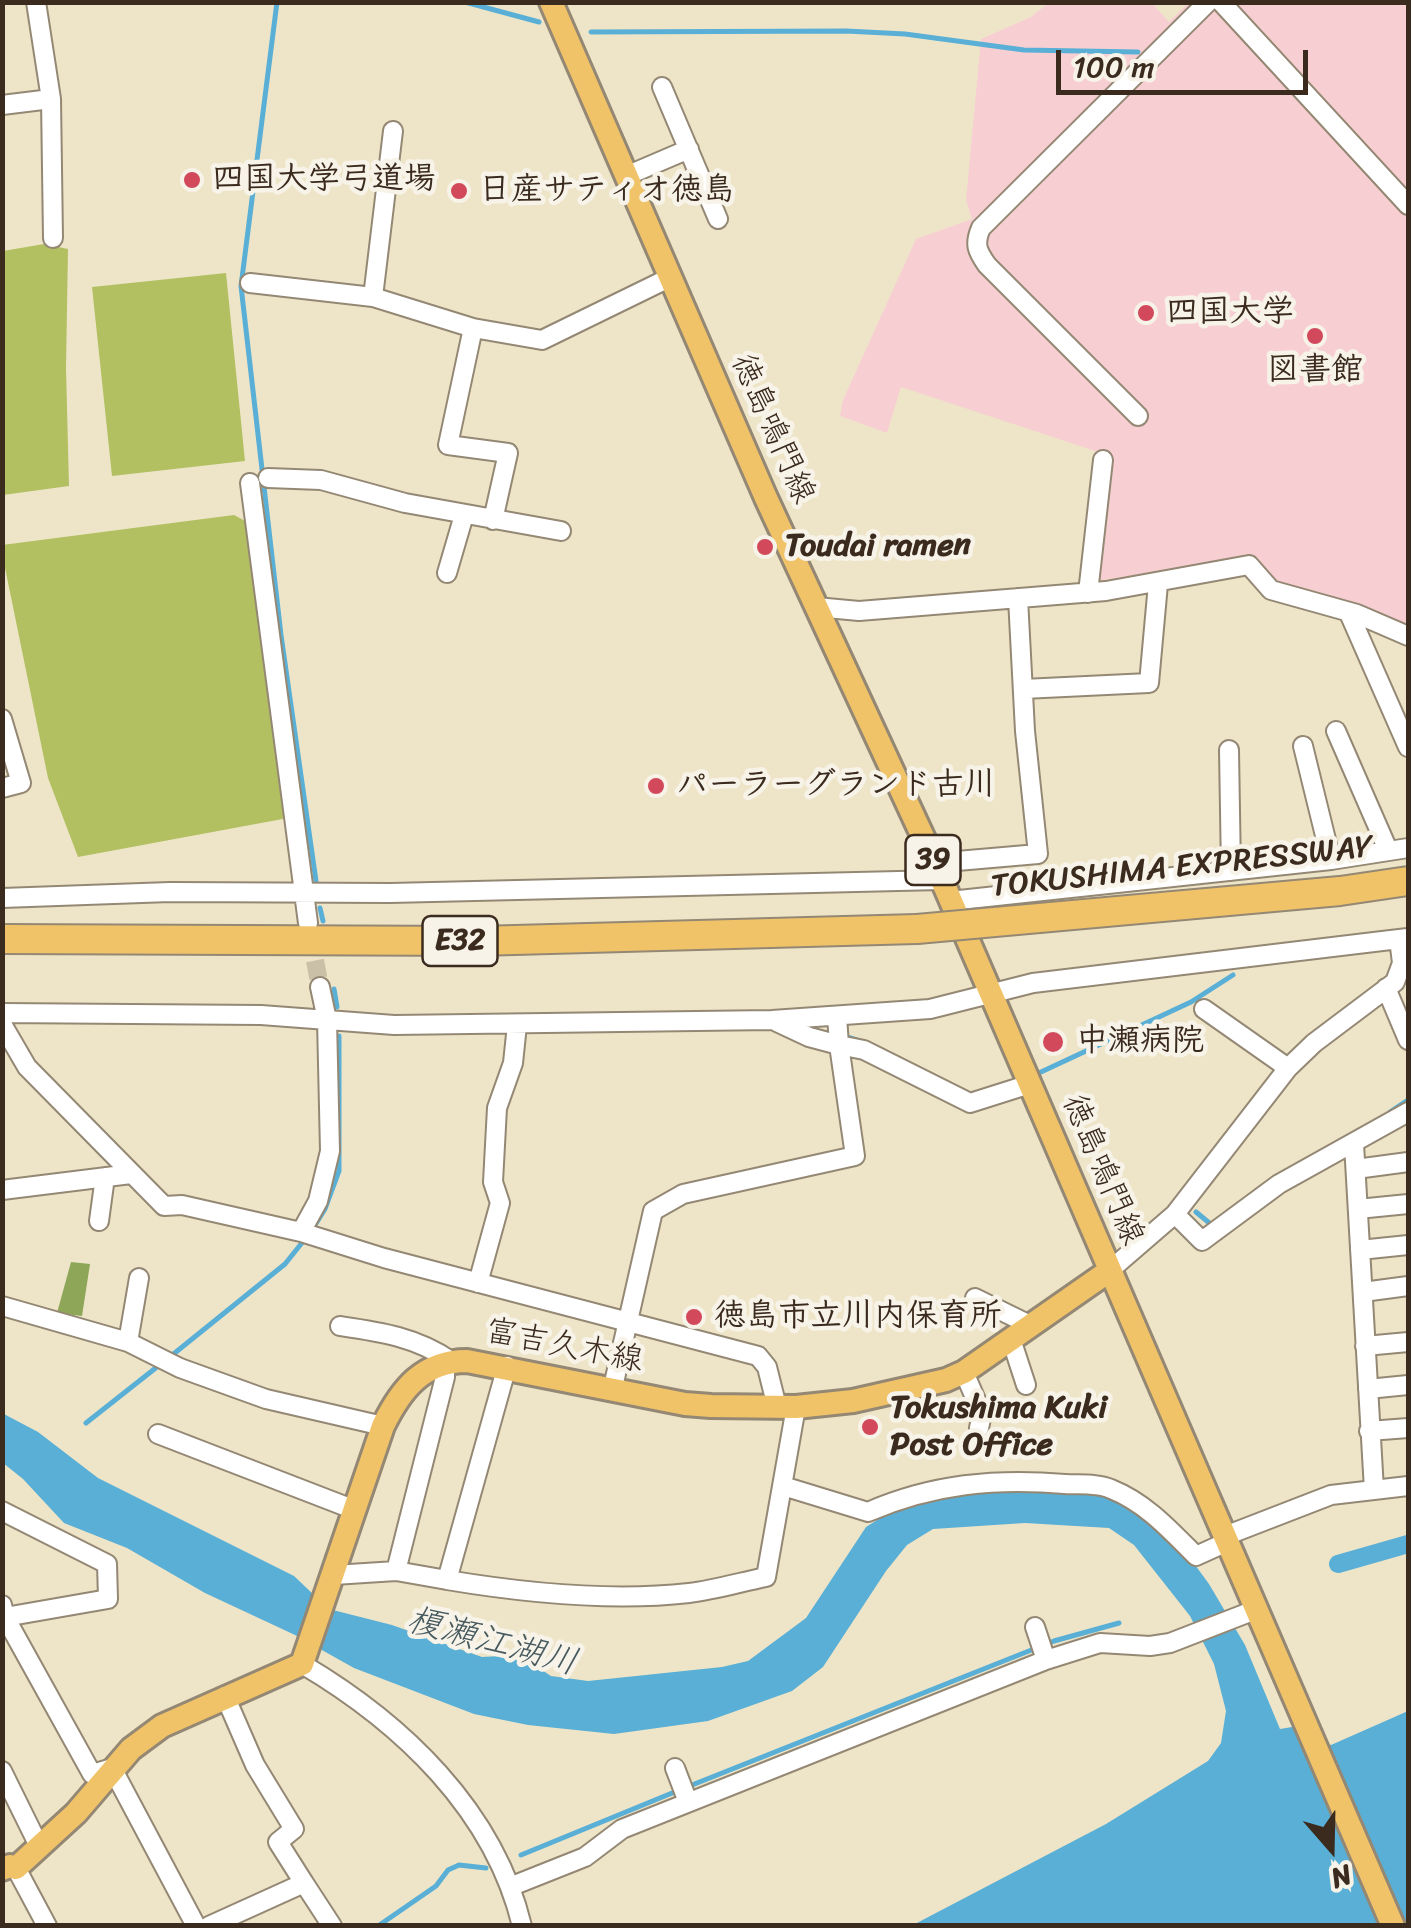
<!DOCTYPE html>
<html>
<head>
<meta charset="utf-8">
<style>
  body { margin:0 }
  #map { position:relative; width:1411px; height:1928px; overflow:hidden; background:#eee5c9; font-family:Sriracha,sans-serif }
  canvas { display:block }
  .frame { position:absolute; inset:0; border:5px solid #3b2a1e; pointer-events:none }
  .north { position:absolute; left:1281px; top:1798px; width:100px; height:100px; -webkit-text-stroke:8px #f7f3e8; paint-order:stroke; rotate:160deg; font-size:28px; font-weight:700; line-height:40px; text-align:center; color:#3b2a1e }
  .north::after { content:''; display:block; margin:auto; width:35px; height:45px; background:#3b2a1e; clip-path:polygon(50% 0,100% 100%,50% 72%,0 100%) }
  .scale { position:absolute; left:1056px; top:50px; width:252px; height:45px; box-sizing:border-box; border:5px solid #3b2a1e; border-top:0; padding-left:12px; font-size:30px; line-height:35px; white-space:nowrap; color:#3b2a1e; -webkit-text-stroke:8px #f7f3e8; paint-order:stroke }
</style>
</head>
<body>
<div id="map">
<canvas width="1411" height="1928"></canvas>
<div class="frame"></div>
<div class="north">N</div>
<div class="scale">100 m</div>
</div>
<script>
const ctx = document.querySelector('canvas').getContext('2d');
ctx.lineJoin = 'round';
function fill(path, color) { ctx.fillStyle = color; ctx.fill(path, 'evenodd'); }
function trace(path, color, width, dash) { ctx.strokeStyle = color; ctx.lineWidth = width; ctx.lineCap = dash ? 'butt' : 'round'; ctx.setLineDash(dash || []); ctx.stroke(path); }
function label(font, color, halo, rows, align = 'center') {
  ctx.font = font + ' Sriracha,"Klee One",sans-serif'; ctx.lineWidth = 9; ctx.setLineDash([]); ctx.textBaseline = 'middle'; ctx.strokeStyle = halo; ctx.fillStyle = color; for (const [text, x, y, turn = 0] of rows) {
    ctx.save(); ctx.translate(x, y); ctx.rotate((+turn || 0) * Math.PI / 180); ctx.textAlign = isNaN(turn) ? turn : align; if (halo) ctx.strokeText(text, 0, 0); ctx.fillText(text, 0, 0); ctx.restore();
  }
}
const built = new Path2D(`
  M1048,3H1152L1169,22L1188,3H1408V633L1273,584L1232,561L1082,583L1095,451L901,387L887,433L840,416L843,400L916,239L972,219L966,200L981,39L1031,17Z`);
const green = new Path2D(`
  M44,244L68,249L66,368L69,486L3,495V251Z
  M226,273L245,461L112,476L92,287Z
  M234,515L249,523L288,818L78,857L48,778L3,558L2,545Z`);
const forest = new Path2D(`
  M71,1262L90,1264L82,1316L57,1313Z`);
const water = new Path2D(`
  M2,1413L38,1432L98,1478L294,1576L314,1595L313,1605L392,1625L482,1657L519,1655L551,1676L588,1681L722,1667L748,1661L806,1618L866,1527L893,1510L927,1495L1038,1490L1084,1492L1126,1502L1190,1558L1209,1584L1245,1645L1280,1729L1292,1727L1331,1745L1408,1711V1925H913L1106,1824L1208,1761L1221,1743L1226,1711L1214,1664L1190,1616L1134,1545L1109,1528L1025,1523L933,1529L907,1545L886,1571L823,1667L792,1691L708,1721L614,1734L528,1725L474,1714L354,1668L295,1635L205,1593L127,1548L64,1523L23,1479L3,1463Z`);
const stream = new Path2D(`
  M277,2L241,286L281,635L316,881
  M465,2L539,22
  M591,32L846,31L905,34L1024,50L1138,52
  M320,908L323,921
  M334,989L337,1007
  M844,1036L866,1043
  M1041,1072L1191,1002L1233,975
  M1390,1112L1408,1100
  M1196,1212L1213,1226
  M312,1230L325,1209L339,1171V1036
  M171,1356L285,1264L305,1239
  M86,1423L162,1363
  M687,1787L1054,1641L1119,1623
  M521,1855L677,1791
  M378,1926L436,1886L448,1870L459,1865L486,1868`);
const canal = new Path2D(`
  M1338,1564L1408,1544`);
const minorTunnel = new Path2D(`
  M310,934L320,987`);
const minor = new Path2D(`
  M36,2L51,99L53,238
  M1221,2L1408,205
  M662,87L718,219
  M2,105L51,99
  M626,176L689,149
  M250,283L373,297L473,328L542,340L671,277
  M373,297L393,131
  M473,328L448,445L508,453L493,520
  M1138,416L987,265C977,251 974,244 981,228L1208,2
  M268,478L321,480L405,503L561,531
  M250,483L308,923
  M447,573L464,515
  M1088,593L1103,460
  M816,607L859,611L1106,591L1249,565L1271,590L1357,614L1408,636
  M1349,613L1408,747
  M1023,689L1149,683L1158,584
  M2,719L21,783L2,788
  M1336,731L1388,850
  M1303,746L1331,860
  M1229,750L1231,871
  M934,863L1038,854L1025,731L1018,598
  M2,898L170,892L390,893L941,880
  M950,901L1331,860L1408,848
  M1386,988L1408,1040
  M1204,1009L1288,1068
  M2,1013L261,1015L394,1025L772,1020L930,1009L1033,983L1399,939
  M837,1016L839,1045L864,1050L970,1103L1030,1084
  M2,1024L27,1067L164,1206L182,1205L301,1232L384,1258L758,1356L767,1367L777,1407
  M1354,1144L1374,1490
  M1356,1169L1408,1162
  M2,1190L131,1174
  M1358,1209L1408,1204
  M1175,1214L1202,1241L1279,1184L1408,1112
  M99,1221L105,1177
  M301,1232L318,1201L330,1151L327,1020L320,987
  M1360,1250L1408,1245
  M1109,1271L1175,1214L1288,1068L1314,1043L1395,982L1402,963L1399,939L1408,938
  M478,1283L500,1203L493,1182L497,1108L513,1063L517,1025
  M1363,1292L1408,1286
  M975,1298L1030,1325
  M2,1306L128,1342L180,1368L266,1399L383,1426
  M340,1326C381,1332 416,1337 451,1361
  M1011,1339L1026,1385
  M128,1342L139,1278
  M1365,1346L1408,1342
  M964,1372L982,1414L979,1428
  M613,1387L653,1211L683,1194L855,1156L839,1045L809,1037L777,1022
  M1368,1389L1408,1385
  M1369,1431L1408,1428
  M158,1434L355,1510
  M783,1486L868,1512C932,1484 996,1478 1065,1484C1079,1485 1098,1483 1111,1489C1146,1503 1170,1530 1196,1556L1227,1542
  M2,1511L107,1564L108,1599L5,1617
  M1225,1536L1331,1495L1408,1486
  M396,1571L445,1377V1363
  M334,1575L396,1571L447,1580L507,1366
  M447,1580C525,1593 610,1602 689,1593C715,1590 741,1582 766,1577L796,1407
  M2,1605L5,1617L92,1774L112,1768L196,1926
  M1035,1627L1046,1660
  M302,1664C402,1723 494,1810 522,1926
  M225,1696L255,1765L294,1829L278,1842L304,1883
  M675,1768L688,1802
  M2,1771L39,1846
  M16,1868L47,1926
  M512,1886L585,1857L622,1829L1046,1660L1100,1643L1150,1646L1170,1643L1255,1610
  M209,1926L304,1883L332,1926`);
const major = new Path2D(`
  M551,2L766,498L929,850L1393,1926
  M2,1869L10,1866L16,1868L76,1813L131,1749L162,1726L302,1664L383,1426C401,1389 423,1361 467,1361L685,1404L711,1406L796,1407L853,1401L946,1380L964,1372L1109,1271`);
const highway = new Path2D(`
  M2,939L478,941L917,929`);
const highwayBridge = new Path2D(`
  M917,929L1340,891L1408,881`);
const markers = [
  [192,180,10,"#d1495b"],
  [459,191,10,"#d1495b"],
  [1146,313,10,"#d1495b"],
  [1315,336,10,"#d1495b"],
  [765,547,10,"#d1495b"],
  [656,786,10,"#d1495b"],
  [1053,1042,12,"#d1495b"],
  [694,1317,10,"#d1495b"],
  [870,1427,10,"#d1495b"]
];
const shields = [
  [933,860,55],
  [460,941,75]
];
const shieldNames = [
  ["39",933,860],
  ["E32",460,941]
];
const poiNames = [
  ["四国大学弓道場",212,180],
  ["日産サティオ徳島",479,191],
  ["四国大学",1166,313],
  ["図書館",1315,371,"center"],
  ["Toudai ramen",785,547],
  ["パーラーグランド古川",676,786],
  ["中瀬病院",1076,1042],
  ["徳島市立川内保育所",714,1317],
  ["Tokushima Kuki",890,1409],
  ["Post Office",890,1446]
];
const streetNames = [
  ["徳島鳴門線",772,429,66],
  ["TOKUSHIMA EXPRESSWAY",1182,868,-6],
  ["徳島鳴門線",1102,1170,67],
  ["富吉久木線",564,1347,11]
];
const waterNames = [
  ["榎瀬江湖川",492,1643,15]
];
fill(built, '#f7cfd3');
fill(green, '#b2c062');
fill(forest, '#8da658');
fill(water, '#59afd5');
trace(stream, '#59afd5', 5);
trace(canal, '#59afd5', 18);
trace(minorTunnel, '#cac0a7', 18, [18, 9]);
trace(minor, '#948874', 22);
trace(major, '#948874', 28);
trace(highway, '#948874', 32);
trace(minor, '#fff', 18);
trace(major, '#f1c369', 22);
trace(highway, '#f1c369', 28);
trace(highwayBridge, '#948874', 32, []);
trace(highwayBridge, '#f1c369', 28);
for (const [x, y, r, color] of markers) { const dot = new Path2D(); dot.arc(x, y, r, 0, 2 * Math.PI); ctx.fillStyle = color; ctx.fill(dot); trace(dot, '#f7f3e8', 4); }
for (const [x, y, w] of shields) { const box = new Path2D(); box.roundRect(x - w / 2, y - 25, w, 50, 8); ctx.fillStyle = '#f7f3e8'; ctx.fill(box); trace(box, '#3b2a1e', 2.5); }
label('bold 30px', '#3b2a1e', null, shieldNames);
label('bold 32px', '#3b2a1e', '#f7f3e8', poiNames, 'left');
label('32px', '#3b2a1e', '#f7f3e8', streetNames);
label('italic 35px', '#46595e', '#f7f3e8', waterNames);
</script>
</body>
</html>
